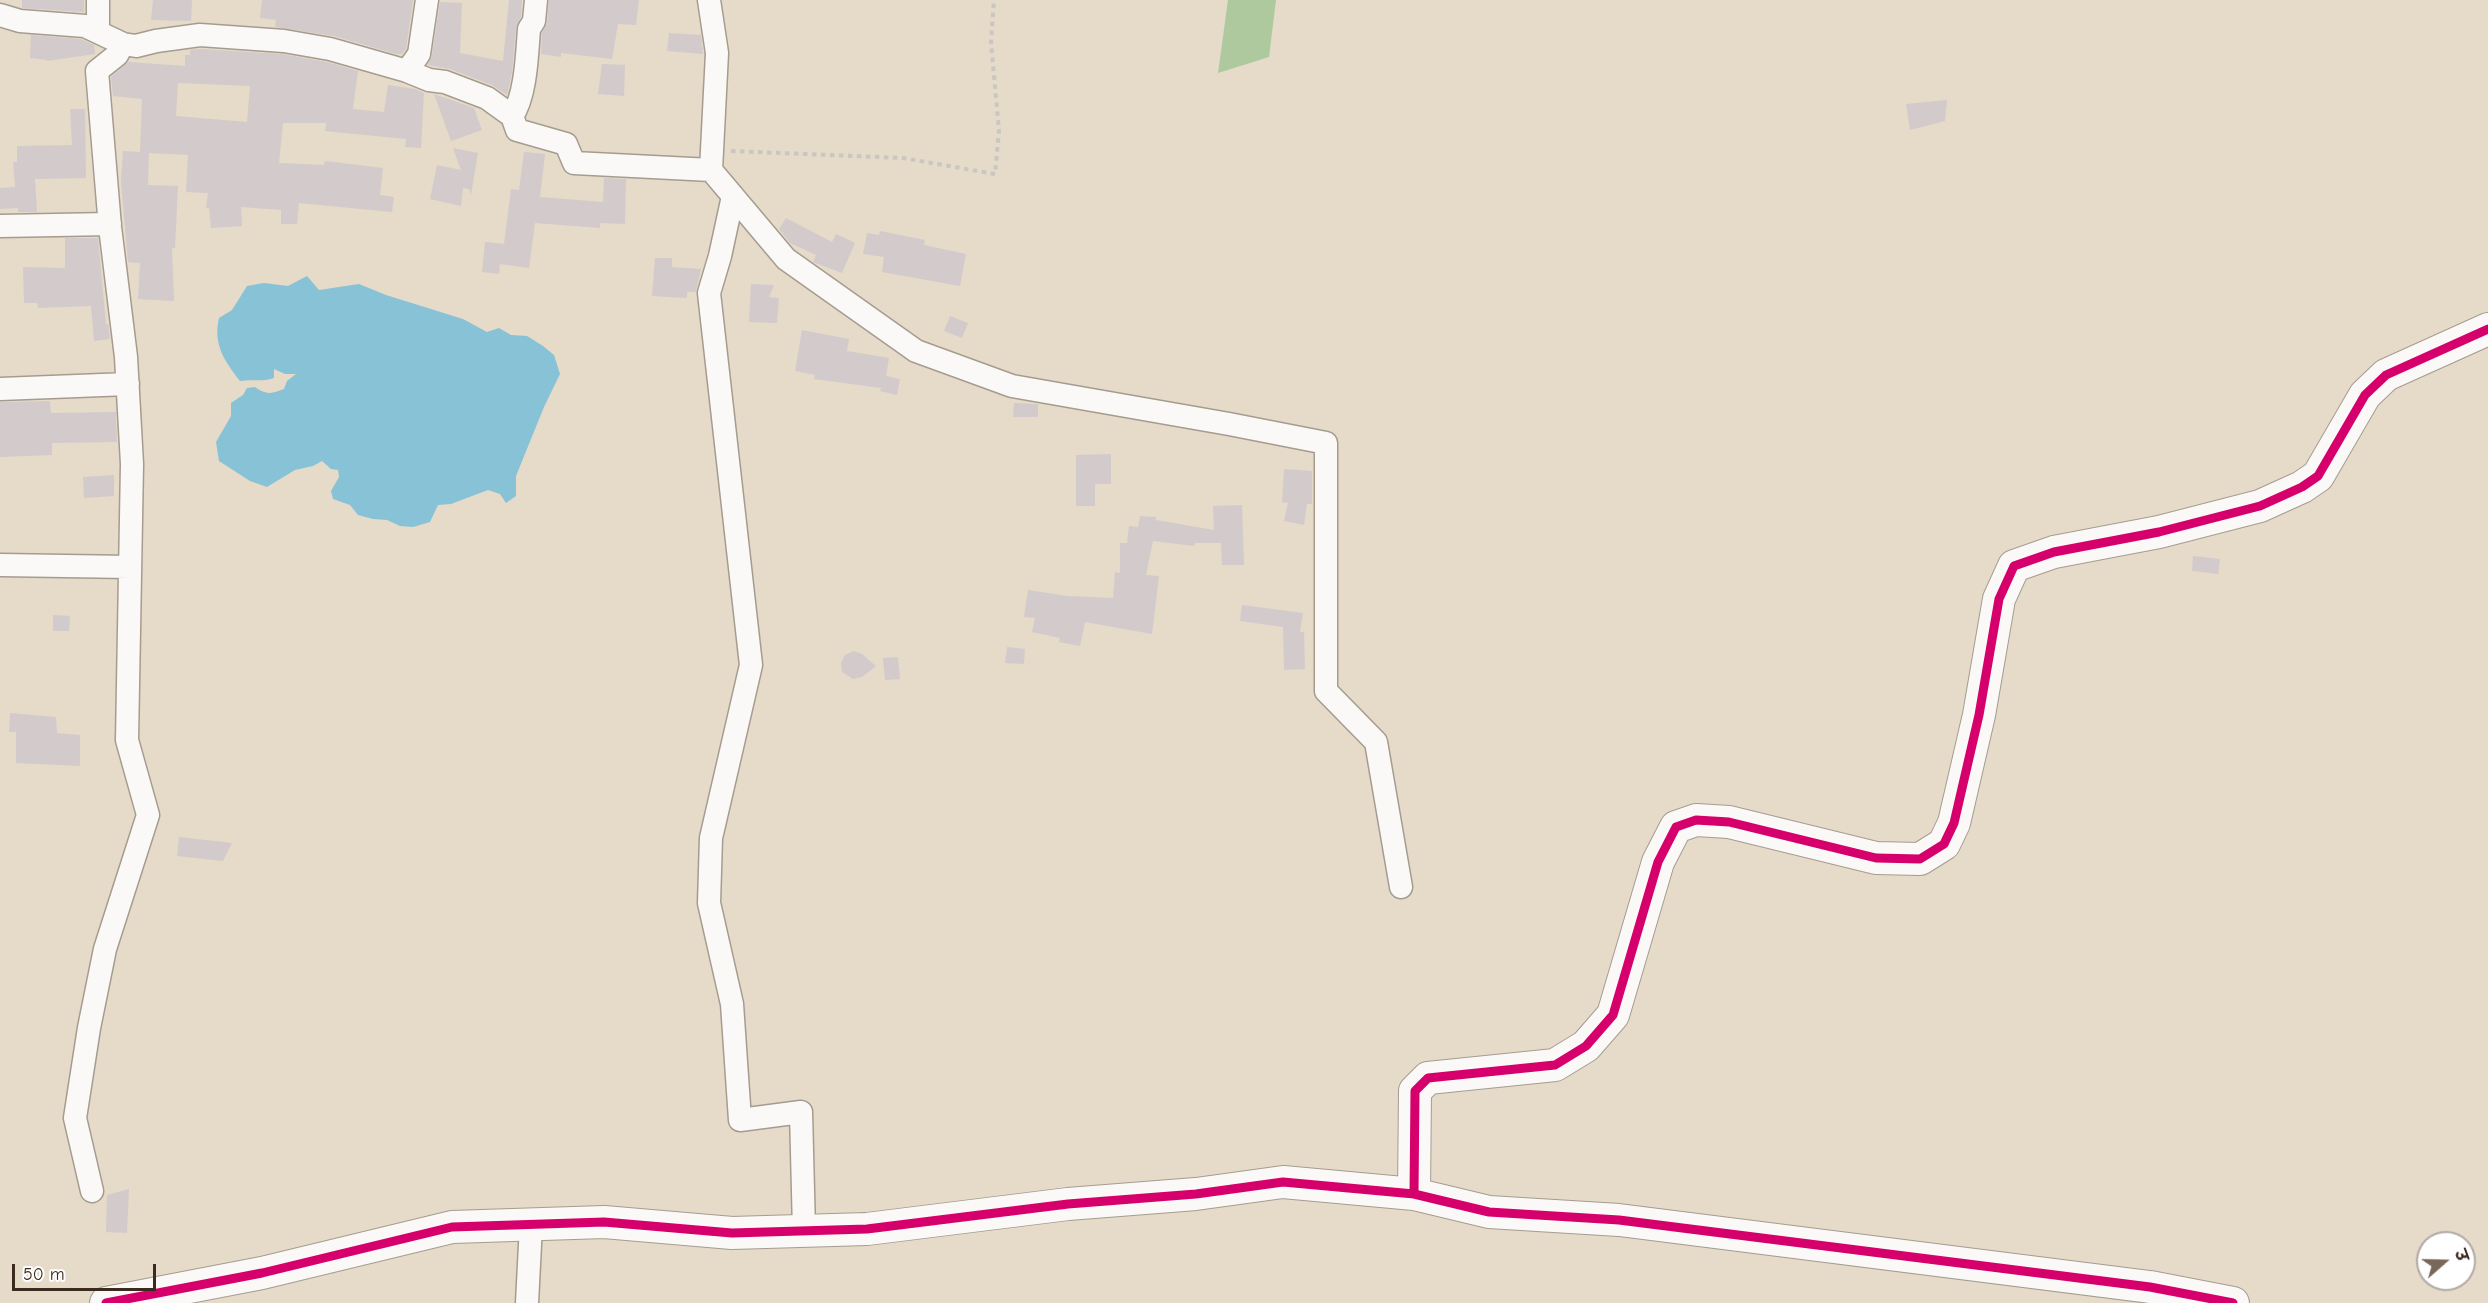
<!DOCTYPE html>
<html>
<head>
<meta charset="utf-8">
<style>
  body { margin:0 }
  #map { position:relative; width:2488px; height:1303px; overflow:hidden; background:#e6dac9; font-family:"Comic Neue","Playpen Sans Deva",sans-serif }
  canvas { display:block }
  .north { position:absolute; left:2416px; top:1231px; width:60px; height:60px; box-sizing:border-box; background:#fff; border:2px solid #b1aaa5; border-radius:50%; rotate:70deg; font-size:16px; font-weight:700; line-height:24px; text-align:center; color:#3b2a1e }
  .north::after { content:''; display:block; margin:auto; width:21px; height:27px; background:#77685a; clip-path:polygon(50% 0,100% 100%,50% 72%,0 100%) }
  .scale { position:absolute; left:12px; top:1264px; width:144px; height:27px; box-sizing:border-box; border:3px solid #3b2a1e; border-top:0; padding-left:8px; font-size:18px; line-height:21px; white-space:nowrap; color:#3b2a1e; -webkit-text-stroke:4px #fff; paint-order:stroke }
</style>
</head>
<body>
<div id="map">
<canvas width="2488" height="1303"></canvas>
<div class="north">उ</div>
<div class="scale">50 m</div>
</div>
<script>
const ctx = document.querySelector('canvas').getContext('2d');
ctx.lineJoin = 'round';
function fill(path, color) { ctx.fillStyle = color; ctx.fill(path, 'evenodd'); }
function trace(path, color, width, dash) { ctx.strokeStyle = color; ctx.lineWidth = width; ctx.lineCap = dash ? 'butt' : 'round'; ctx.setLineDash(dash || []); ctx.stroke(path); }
const forest = new Path2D(`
  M1228,0H1276L1269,57L1218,73Z`);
const water = new Path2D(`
  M307,276L319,290L359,284L386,295L463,319L487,332L499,328L511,335L527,336L543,346L554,355L560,374L544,407L516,476V496L506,503L500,494L488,490L451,504L438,505L430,522L413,527L400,526L387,520L373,519L358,515L350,505L333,499L331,491L339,477L338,470L331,469L322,461L313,466L295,470L267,487L250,481L219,461L216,442L231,416V403L243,395L247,388L255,387C266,395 272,394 284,389L287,381L296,374H285L274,369V378C262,382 252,379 240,381C224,360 213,345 219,318L232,310L247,286L264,283L288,286Z`);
const building = new Path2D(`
  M22,0H84V12L22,8Z
  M153,0H192L191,21L151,20Z
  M262,0H413L406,49L402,54H396L334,36L275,27L276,20L260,18Z
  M509,0H522L521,17L516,28L512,72L507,95L492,85L450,69L428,65L432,56L440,2L462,3L460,53L503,61Z
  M549,0H639L636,25L618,24L612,59L561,53V57L541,54L542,33L547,23Z
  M669,33L701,35L703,54L667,51Z
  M31,35L81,39L94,45L95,54L47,61V60L30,58Z
  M200,49L282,54L327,62L358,71L353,109L384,112L388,85L415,89L424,93L421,148L405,147L406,139L325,131L326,123H283L279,163L324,165L325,161L383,168L380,195L394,197L392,212L299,203L297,224H281V210L241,207L242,226L211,228L209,208H206L208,193L186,192L188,155L149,153L148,185L178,186L175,248H172L174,301L138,299L140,263L128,262L121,182L123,151L140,152L142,99L113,96L111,77L128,62L185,66V55H190V50ZM178,83L250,86L247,122L176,116Z
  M602,64L625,65L624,96L598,94Z
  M434,94L474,108L482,130L451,141Z
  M1947,100L1945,121L1910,130L1906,104Z
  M70,109H85L86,178L35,179L37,212H18V208L0,209V188L15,187L13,162H17V146L72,145Z
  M453,148L478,153L471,195L469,189L463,188L461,206L430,199L437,165L461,170Z
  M524,152L545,154L540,197L603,202L604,178L626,179L625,224L600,223V228L535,223L529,268L500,264L499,274L482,272L485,242L504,244L511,189L519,190Z
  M786,218L832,242L836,234L855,243L842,273L813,262L816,255L790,243L779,229Z
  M880,231L925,240L924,245L966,254L960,286L882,272L884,257L863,254L867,233L879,235Z
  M65,238H98L106,324H108L110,339L94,341L91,306L38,308L37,303H24L23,267L65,268Z
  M655,258H672V267L701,269L696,292H687V298L652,296Z
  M751,284L774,285L769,297L779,298L777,323L749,322Z
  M950,316L968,323L962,338L944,331Z
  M802,330L849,339L847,351L889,358L886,376L900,379L897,395L880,391L881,388L814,379L815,375L795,371Z
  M50,401L51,413L116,412L117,442L52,443V455L0,457V402Z
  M1014,403L1038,404V417H1013Z
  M1111,454V484H1095V506H1076V455Z
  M1284,469L1312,471V504H1307L1304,525L1284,521L1288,503L1282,502Z
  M114,475V496L84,498L83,477Z
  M1242,505L1244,565H1222L1221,543H1195L1194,546L1153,541L1146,575L1159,576L1152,634L1085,622L1080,646L1059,642L1060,638L1032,632L1035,618L1024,617L1028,590L1067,596L1113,598L1115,572L1120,573V543H1127L1129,526L1138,527L1140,516L1156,517V520L1214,530L1213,506Z
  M2193,556L2220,559L2218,574L2192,571Z
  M1242,605L1303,613L1300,632H1304L1305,669L1284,670L1283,627L1240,621Z
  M53,615L70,616L69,631H53Z
  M1007,647L1025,649L1024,664L1005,663Z
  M854,651L862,654L876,666L862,677L853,679L842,672L841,663L845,655Z
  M898,657L900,679L885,680L883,658Z
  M10,713L56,717L57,733L80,735V766L16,763V732H9Z
  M179,837L232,843L223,861L177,856Z
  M129,1189L127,1233L106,1232L107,1195Z`);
const path = new Path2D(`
  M731,151L903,158L995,174L999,131L991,42L994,0`);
const street = new Path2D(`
  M98,0V31
  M709,0L717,53L711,170L786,259L916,351L1012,386L1229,424L1326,443V691L1376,742L1401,887
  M0,15L20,21L85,26L123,44L136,46L156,41L200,35L284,41L330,49L407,71L429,80L445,82L487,98L512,116C526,96 527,54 529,29L534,21L536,0
  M407,71L419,54L427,0
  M512,116L517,130L566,144L574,163L711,170
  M733,196L720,256L709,293L751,665L711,838L709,903L732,1004L740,1120L801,1112L804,1231
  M0,226L110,224
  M0,389L128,384
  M0,565L130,567
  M92,1191L75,1118L89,1028L105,949L148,815L127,740L132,464L126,357L110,227L97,71L117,55L123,44
  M527,1303L531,1225`);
const secondary = new Path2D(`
  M1414,1194L1415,1091L1428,1078L1555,1065L1586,1046L1613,1015L1658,862L1676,827L1696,820L1729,822L1876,858L1920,859L1944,844L1954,823L1979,715L1999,599L2014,566L2054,552L2159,532L2260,506L2302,487L2318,476L2365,395L2386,375L2488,329
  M106,1303L262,1273L452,1227L604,1222L732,1233L867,1229L1068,1204L1196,1194L1283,1182L1414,1194L1489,1212L1619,1220L2150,1287L2233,1303`);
const cycleway = new Path2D(`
  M1414,1194L1415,1091L1428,1078L1555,1065L1586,1046L1613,1015L1658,862L1676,827L1696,820L1729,822L1876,858L1920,859L1944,844L1954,823L1979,715L1999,599L2014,566L2054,552L2159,532L2260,506L2302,487L2318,476L2365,395L2386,375L2488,329
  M106,1303L262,1273L452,1227L604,1222L732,1233L867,1229L1068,1204L1196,1194L1283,1182L1414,1194L1489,1212L1619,1220L2150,1287L2233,1303`);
fill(forest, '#aec99e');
fill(water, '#88c2d6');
fill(building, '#d3cacc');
trace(street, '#a59c90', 25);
trace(secondary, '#a59c90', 34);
trace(path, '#cac6c1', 4, [4.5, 4.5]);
trace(street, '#fbf9f7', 22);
trace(secondary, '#fbf9f7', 32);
trace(cycleway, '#d6006c', 9);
</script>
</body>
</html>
